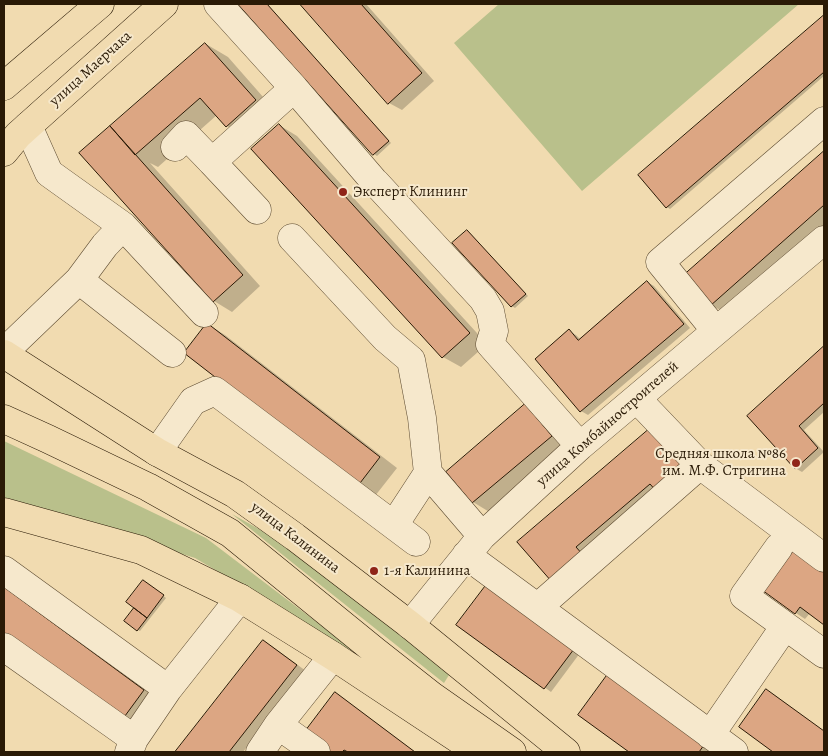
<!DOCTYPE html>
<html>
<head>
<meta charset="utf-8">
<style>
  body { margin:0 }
  #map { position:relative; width:828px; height:756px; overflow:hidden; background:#f1dbb0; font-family:Alegreya,serif }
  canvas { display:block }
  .frame { position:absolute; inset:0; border:5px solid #2a1a06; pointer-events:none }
</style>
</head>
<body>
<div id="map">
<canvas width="828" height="756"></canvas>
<div class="frame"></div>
</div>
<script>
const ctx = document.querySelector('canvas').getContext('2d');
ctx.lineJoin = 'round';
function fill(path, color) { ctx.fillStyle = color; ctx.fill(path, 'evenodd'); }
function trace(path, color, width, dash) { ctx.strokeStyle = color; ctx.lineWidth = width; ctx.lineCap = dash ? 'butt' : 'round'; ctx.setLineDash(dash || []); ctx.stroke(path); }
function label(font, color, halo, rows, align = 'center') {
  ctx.font = font + ' Alegreya,serif'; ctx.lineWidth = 4; ctx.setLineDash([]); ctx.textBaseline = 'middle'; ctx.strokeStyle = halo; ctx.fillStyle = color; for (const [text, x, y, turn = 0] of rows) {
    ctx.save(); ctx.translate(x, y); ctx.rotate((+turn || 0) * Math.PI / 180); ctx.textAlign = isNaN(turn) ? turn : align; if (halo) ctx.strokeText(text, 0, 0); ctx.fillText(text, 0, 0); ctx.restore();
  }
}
const green = new Path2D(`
  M499,4H799L582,191L454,43Z
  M4,441L206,538L364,658L195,558L40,510L4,500Z
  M232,514L293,548L449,675L444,683L299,568Z`);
const shadow = new Path2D(`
  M240,4H267L391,143L377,156L374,154Z
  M301,4H366L434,81L402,110L389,103Z
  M824,17V76L670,209L667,207L639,176Z
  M206,44L228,57L278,114L249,139L227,126L217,115L158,167L150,163L260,286L232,312L214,301L81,153Z
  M279,125L297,136L487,344L461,367L443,357Z
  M824,153V230L729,315L711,305L685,276Z
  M467,231L470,233L528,296L515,308L512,306L454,243Z
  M647,282L654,286L690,328L588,415L581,411L569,331L576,335L580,339Z
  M207,324L225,335L397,468L375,496L185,352Z
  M824,347V412L804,430L824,452L802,472L795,468L748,416Z
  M525,406L569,446L491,513L473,502L447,472Z
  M654,426L697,471L552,581Z
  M824,569V623L810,613L805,619L796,613L764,590Z
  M146,583L166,598L140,631L138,630L136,608Z
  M4,584L166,704L145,732L123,718L4,631Z
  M487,585L580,653L551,692L458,624Z
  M263,641L273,647L306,671L243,752H177Z
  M608,676L710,749L708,752H631L580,715Z
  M773,694L824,732V752H775L740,727Z
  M345,700L415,752H332L306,733Z`);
const building = new Path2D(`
  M238,4H267L389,141L373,155Z
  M300,4H361L422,73L388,104Z
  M824,15V72L666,208L638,175Z
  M205,43L256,100L226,127L200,98L135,155L110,126Z
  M279,124L470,333L442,358L251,149Z
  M110,126L243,275L213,302L79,153Z
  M824,151V205L710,306L683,276Z
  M467,230L526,294L511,307L452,243Z
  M647,281L684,324L580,412L535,359L569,329L578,340Z
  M207,323L380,457L357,487L184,353Z
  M824,346V403L799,426L818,448L795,469L747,416Z
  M525,404L552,436L472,503L446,472Z
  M654,425L688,465L657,492L650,484L576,547L583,555L552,582L517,542Z
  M794,547L824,569V625L800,607L795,614L762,590Z
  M143,580L164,595L147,618L126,602Z
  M487,584L574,649L544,689L456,625Z
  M4,587L144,690L122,720L4,633Z
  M134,608L147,618L137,631L124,621Z
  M263,640L297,665L229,752H175Z
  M608,674L704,745L699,752H629L578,715Z
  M766,689L824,731V752H773L739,727Z
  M335,692L415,752H348L344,750L342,752H330L304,733Z`);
const minor = new Path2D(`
  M294,88L373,180
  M175,147L186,135L212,162L294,88L218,4
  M212,162L257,210
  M376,183L483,299L490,311L494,331L490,344L580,446
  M123,226L204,313
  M292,238L385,338L411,360L422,418L428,473L482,536
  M79,280L172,353
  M716,331L660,262L824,121
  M4,352L79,280L105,245L123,226L49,173L28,126
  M637,399L700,465L824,558
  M157,452L193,401L215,391L416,542
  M394,525L428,473
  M779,547L744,596L824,654
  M466,555L734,752
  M4,570L168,689
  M538,607L700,465
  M410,625L482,536L580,446L824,240
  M4,647L134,739
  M278,725L316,752
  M710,735L785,626
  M129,752L134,739L168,689L240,598
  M260,752L278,725L333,656`);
const major = new Path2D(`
  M4,86L100,4
  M4,152L18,135L28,126L164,4
  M4,354L157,452L235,494L295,537L410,625L566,752
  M4,419L48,439L148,487L230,533L375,651L432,696L512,752
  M4,512L141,550L240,598L333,656L478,752`);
const markers = [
  [343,192,5,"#8f2418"],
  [796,463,5,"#8f2418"],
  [374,571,5,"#8f2418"]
];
const streetNames = [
  ["улица Маерчака",91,69,-42],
  ["улица Комбайностроителей",608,424,-41],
  ["улица Калинина",295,538,37]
];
const poiNames = [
  ["Эксперт Клининг",353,192],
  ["Средняя школа №86",786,454,"right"],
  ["им. М.Ф. Стригина",786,471,"right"],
  ["1-я Калинина",384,571]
];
fill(green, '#b9c08b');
fill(shadow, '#0003');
fill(building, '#dca683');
trace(building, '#2a1a06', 1);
trace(minor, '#5c4a30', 29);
trace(major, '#2a1a06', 29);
trace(minor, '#f6e8cc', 28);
trace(major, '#f1dbb0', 28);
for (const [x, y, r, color] of markers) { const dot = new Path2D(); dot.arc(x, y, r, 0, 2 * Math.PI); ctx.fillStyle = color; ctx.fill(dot); trace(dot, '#f6e8cc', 2); }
label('15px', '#2a1a06', '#f6e8cc', streetNames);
label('15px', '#2a1a06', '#f6e8cc', poiNames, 'left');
</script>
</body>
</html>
